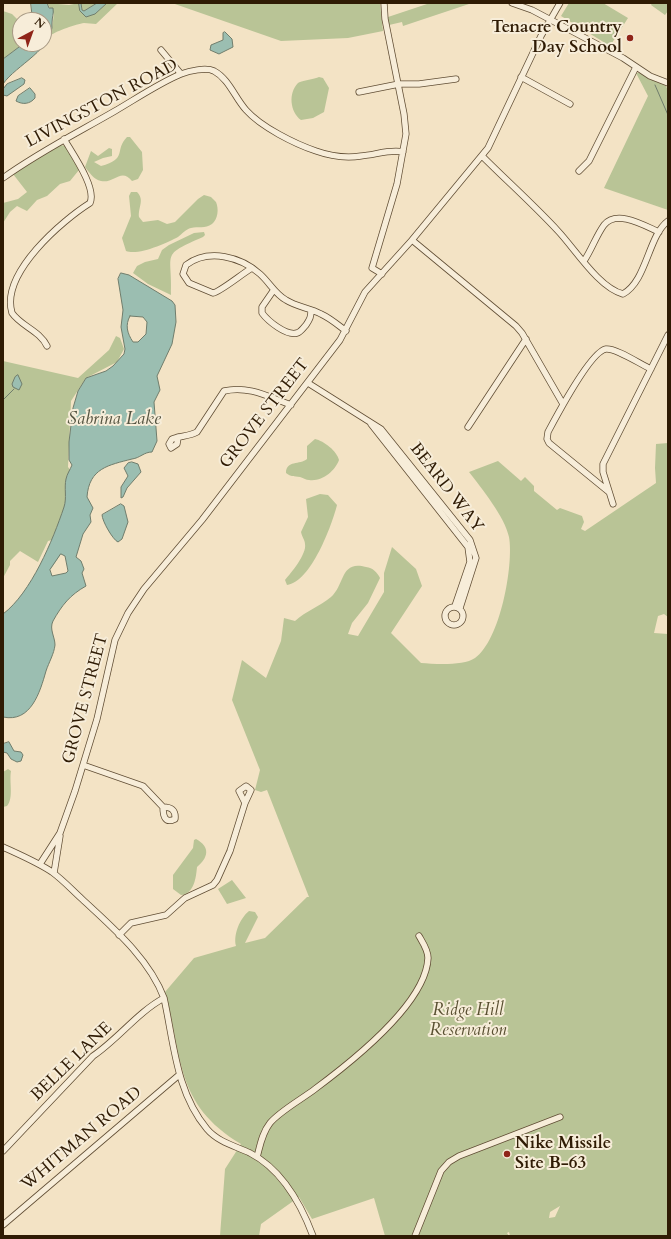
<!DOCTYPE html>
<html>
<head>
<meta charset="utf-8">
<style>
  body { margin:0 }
  #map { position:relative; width:671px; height:1239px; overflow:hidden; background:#f3e3c5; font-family:Cardo,serif }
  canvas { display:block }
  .frame { position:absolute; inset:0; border:4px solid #2f1b04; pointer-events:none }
  .north { position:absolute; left:12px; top:12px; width:40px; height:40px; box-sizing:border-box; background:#f7edd9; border:1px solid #a79984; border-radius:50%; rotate:41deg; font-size:11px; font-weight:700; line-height:16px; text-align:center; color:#2f1b04 }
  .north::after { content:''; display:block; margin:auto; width:14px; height:18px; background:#8f2418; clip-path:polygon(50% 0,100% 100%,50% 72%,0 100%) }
</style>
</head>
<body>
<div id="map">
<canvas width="671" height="1239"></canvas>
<div class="frame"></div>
<div class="north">N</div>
</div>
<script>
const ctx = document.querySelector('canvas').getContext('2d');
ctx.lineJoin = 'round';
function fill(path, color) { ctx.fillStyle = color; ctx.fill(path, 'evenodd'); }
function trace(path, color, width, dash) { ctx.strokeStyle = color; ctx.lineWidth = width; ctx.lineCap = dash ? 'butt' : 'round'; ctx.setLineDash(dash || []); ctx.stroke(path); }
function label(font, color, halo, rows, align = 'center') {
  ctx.font = font + ' Cardo,serif'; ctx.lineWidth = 4; ctx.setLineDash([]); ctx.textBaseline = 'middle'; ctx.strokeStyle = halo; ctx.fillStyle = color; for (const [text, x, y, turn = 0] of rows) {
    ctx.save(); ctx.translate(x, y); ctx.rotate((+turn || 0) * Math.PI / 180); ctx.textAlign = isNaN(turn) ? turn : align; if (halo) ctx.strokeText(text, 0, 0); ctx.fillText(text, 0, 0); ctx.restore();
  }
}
const green = new Path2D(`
  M47,3L69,5L79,3L80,11L95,14L107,3H118L96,24C92,24 88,23 84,23C76,24 57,31 51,35L54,14Z
  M81,3H97L84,11L82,10Z
  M172,3H380L383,31L348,38L281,41Z
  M430,3H472L403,26L402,22L389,25L388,17Z
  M569,3H603L628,18L610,46L561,16Z
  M652,3H668V11L665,15L651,5Z
  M3,11L12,14L20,22V44H23L3,59Z
  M636,73H640L666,86L668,91V210L604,188L648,96Z
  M319,77L323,78L329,88L324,112L313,118L301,120C290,112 288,93 298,83C300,81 315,79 319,77Z
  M127,137H130L142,152L143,170L138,179L132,181C121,167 114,184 101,181C94,180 89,172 85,167L91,151L98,156L109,148L112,149V156L103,158L94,162L101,166C128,159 114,150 127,137Z
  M61,145L65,146L79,170L70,181L60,184L47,196L37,200L27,211L17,206L10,212L3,223V203L18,199L27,192L13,174Z
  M131,192H137C145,200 138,207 139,217L143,222L158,220L167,224L175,222L198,199L204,195L211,197L216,202C219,209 218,219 212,224C205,229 198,226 191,228C186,229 182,234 178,237C167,243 138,256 126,251L122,238L131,216L129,196Z
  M204,232L205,235L203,237C159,256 173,252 171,295L148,284L133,273L137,266L145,262L158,259L162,250L169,245L194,233Z
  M116,336L120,338L124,349L117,362L86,378L71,401L68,467L72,472L65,508L52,540L48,541L38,562L20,551L10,561V565L3,578V361L78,378L109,350Z
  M315,439C324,441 337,451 339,460C335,471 322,482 309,480C306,480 304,478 300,477C294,476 291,477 286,473C286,460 300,465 307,459V446Z
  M668,443V617L664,614L658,616L654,633L668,634V1236H510L509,1232L507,1233L509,1236H385L374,1198L312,1219L299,1197L261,1224L259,1236H220L225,1169L241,1144C174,1104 183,1056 165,992L194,958L236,946C233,935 240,918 249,911L255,912L258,917L245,943L265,938L307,897H309L267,790L261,792L255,790L260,770L232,700L242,660L266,678L281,641L284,618L295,621C306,611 320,606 331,597C345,585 340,560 366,567C373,568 377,572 380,578L368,603L352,623L348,634L358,636L384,592V573L392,547L416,569L422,586L391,633L421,663C435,664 464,666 475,658C500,641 514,565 509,537C505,517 482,489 469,472L498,461L521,481L525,477L534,486V491L557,510L560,508L582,516L584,522L581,529L585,531L656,483L655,468L656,444ZM560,1206L555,1217L549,1218L550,1212Z
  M320,494L328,495L337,505C332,525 311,582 287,585L285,580C291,573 307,554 305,544C305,540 302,537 301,532L308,517L306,499Z
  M8,769L11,771C9,782 14,798 7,806L3,807V772Z
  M196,839C211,847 208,858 197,867C196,878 194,894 181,895L173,889V875L193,848L194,840Z
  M232,880L246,898L227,904L218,889Z`);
const water = new Path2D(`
  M31,3H47L49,8H53C54,14 52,17 52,23C54,49 16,65 3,84V59L23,44H44V20H33Z
  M79,3H81L82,10L84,11L97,3H107L95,14L86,17L80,11Z
  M225,32L232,39L233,47L219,54L210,50L211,45L223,40V33Z
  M22,78L25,80L24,84L7,96L3,95V89L7,84Z
  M30,88L35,94V98C30,104 23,105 16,101L18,96Z
  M121,273L129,275L172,301L175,305L176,322L172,344L157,376L160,390L154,402L157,441L152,452C144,452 140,458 132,459C109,465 89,468 87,497L93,508L90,515L91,522L83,534L76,557L81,561L84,569L82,573L86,586C70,595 62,605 53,621C49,629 55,637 55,645C54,654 49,662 46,671C40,692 31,723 3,717V614C31,593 53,540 64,507C67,498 64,488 66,479C67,474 70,470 72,465L69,460V442L73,408L78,391L86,378L106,371L113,366L124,354L125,349L121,327L123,310L118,279ZM130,316L143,317L147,322L146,334L138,342H133C127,333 125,325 130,316ZM61,554L65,556L68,571L66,573L52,576L50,570Z
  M18,375L22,384L19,390L13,387L12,384L15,377Z
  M132,462L138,464L141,472L127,488L123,497L121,498V487L128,476L124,468L128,463Z
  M121,504L124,506L128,522L122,539L118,542C113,540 102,521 102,515Z
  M9,742L14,751L21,752L23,755L21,761L17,762L11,759L7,753L3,752V744Z`);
const stream = new Path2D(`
  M655,85L668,115
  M3,400L14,389`);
const minor = new Path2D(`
  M512,3L532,10L623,58L650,76L668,83
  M161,50L181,74
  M521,77L570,104
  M359,92L399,84H419L456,79
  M482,156C507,181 534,205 558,231C575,249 599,288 623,294C647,281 648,236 668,221
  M579,171L589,161L636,67
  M3,178C39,152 77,133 115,111C134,100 161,82 181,74C189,71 206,67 214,71C229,79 235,98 246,110C261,127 295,144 316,151C330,156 347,158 361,156C375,155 390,149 403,152
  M412,240L516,326L522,333L563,404
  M584,261C592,249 596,236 604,225C617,209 645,226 659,232
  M252,268C243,273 220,292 213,293L189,283L183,274L186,265C209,248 241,257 260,274C270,283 275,294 286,300C297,307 310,308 321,314C330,318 338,325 346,331
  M382,274L372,268L397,184L406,134L404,114L385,19L384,3
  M273,291L262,307V313C268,321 286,336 297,333C301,332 303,328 306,325C310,319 311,317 311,310
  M47,346C40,331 21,326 12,313C0,273 63,220 90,203C97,188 72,153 64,139
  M308,383L381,429L470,540L476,558L460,608
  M371,424L468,547L470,562L455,606
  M468,427L526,339
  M178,437L177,444L171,448L169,444L172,439C180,436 190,436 197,432L224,391C248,385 269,397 291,405
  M609,492L549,443L547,439L548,432C556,417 591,351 606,349C616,348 640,364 651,369
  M613,504L603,472V464L668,335
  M445 616a9 9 0 1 1 18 0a9 9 0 1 1-18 0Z
  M83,765L143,786L163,807C171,807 176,810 175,819C165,824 163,816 163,807
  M3,847C20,855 37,862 52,872C63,880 72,890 82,899C112,927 149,958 164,998C174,1043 176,1092 207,1129C218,1142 235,1146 250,1153C281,1169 301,1204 313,1236
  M40,864L60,833L75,791L97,719L115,640L128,613L144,589L202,520L340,340L365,292L412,240L488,148L541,36L560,3
  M54,873L60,836
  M119,935L131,923L166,915L185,898L213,885L217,880L230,851L245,803L251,790L246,786L239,791L245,803
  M3,1151L93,1056C118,1039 138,1012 164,998
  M257,1157C260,1146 262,1133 270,1123C280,1111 302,1099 315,1089C350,1063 426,1004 428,958C428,950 423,943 419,936
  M3,1225L179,1075
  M415,1236L441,1171L449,1162L459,1156L560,1117`);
const markers = [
  [630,38,4,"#8f2418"],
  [507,1154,4,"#8f2418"]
];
const poiNames = [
  ["Tenacre Country",622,28],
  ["Day School",622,48],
  ["Nike Missile",515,1144,"left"],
  ["Site B-63",515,1164,"left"]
];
const streetNames = [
  ["LIVINGSTON ROAD",102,104,-28],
  ["GROVE STREET",265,414,-52],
  ["BEARD WAY",446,488,52],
  ["GROVE STREET",86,699,-75],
  ["BELLE LANE",72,1062,-44],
  ["WHITMAN ROAD",82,1139,-40]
];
const parkNames = [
  ["Ridge Hill",468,1011],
  ["Reservation",468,1031]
];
const waterNames = [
  ["Sabrina Lake",114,420]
];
fill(green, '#b9c496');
fill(water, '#9bbeb1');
trace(water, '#707d6c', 1);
trace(stream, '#707d6c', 1);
trace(minor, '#604d34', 7);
trace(minor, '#f7edd9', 5.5);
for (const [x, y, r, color] of markers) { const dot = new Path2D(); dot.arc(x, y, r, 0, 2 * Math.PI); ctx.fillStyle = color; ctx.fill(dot); trace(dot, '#f7edd9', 1.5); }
label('bold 17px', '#2f1b04', '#f7edd9', poiNames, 'right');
label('17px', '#2f1b04', '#f7edd9', streetNames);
label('italic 17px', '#584e30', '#f7edd9', parkNames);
label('italic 18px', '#555441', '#f7edd9', waterNames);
</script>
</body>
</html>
